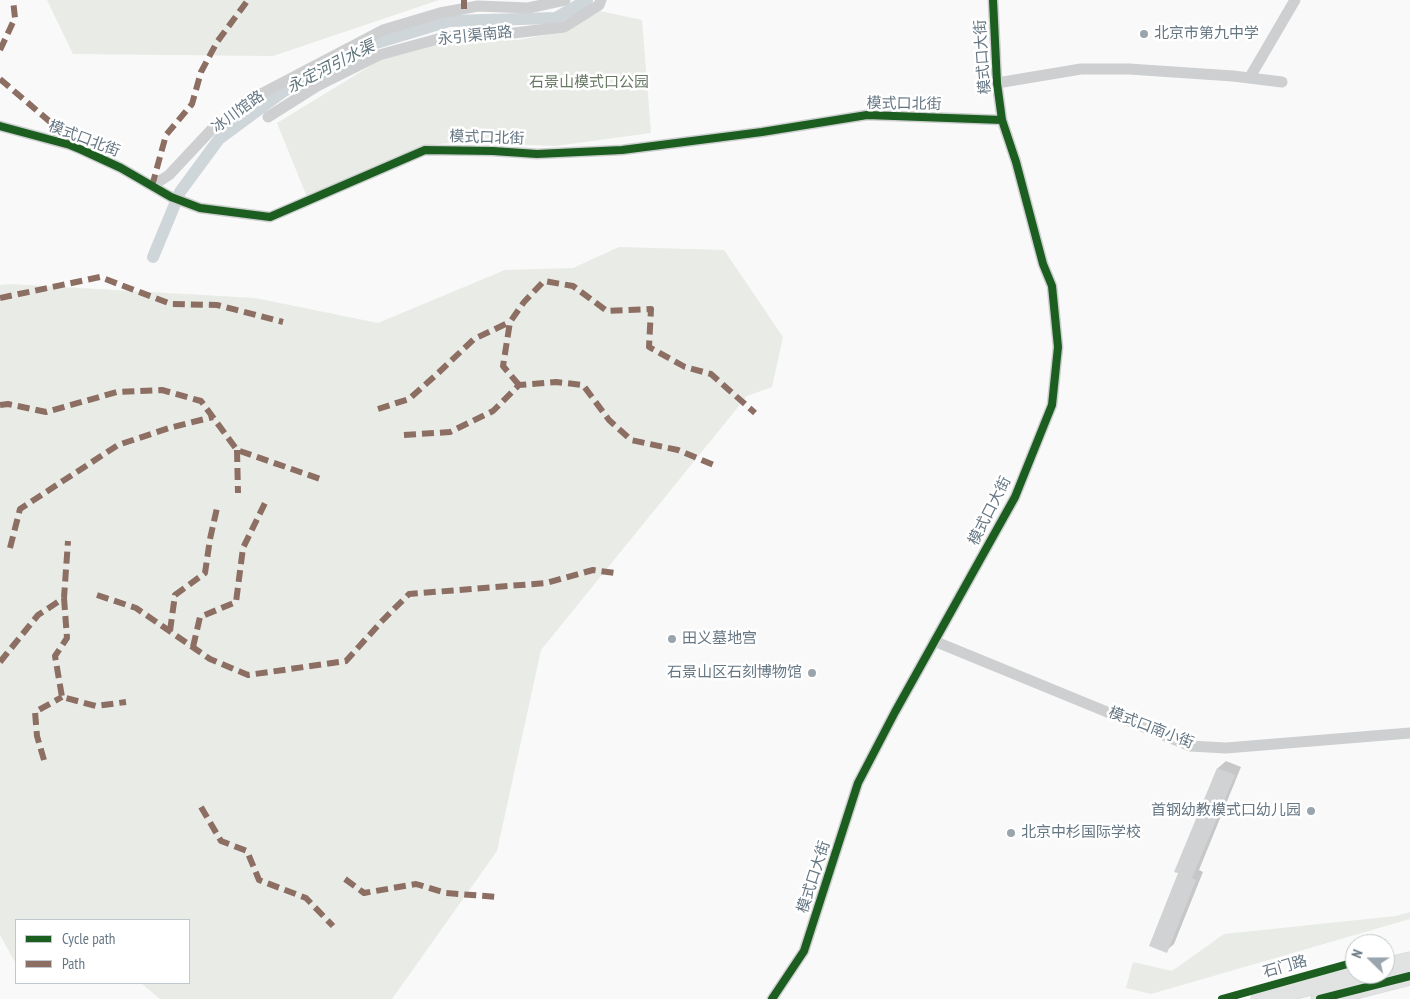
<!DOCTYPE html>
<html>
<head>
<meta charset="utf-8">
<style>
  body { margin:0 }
  #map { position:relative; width:1410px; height:999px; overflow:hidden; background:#f9f9f9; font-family:"PT Sans Narrow",sans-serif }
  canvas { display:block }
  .legend { position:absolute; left:15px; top:919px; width:175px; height:65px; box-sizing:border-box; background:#fff; border:1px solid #c1c8cd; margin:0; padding:6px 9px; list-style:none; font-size:15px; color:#657683 }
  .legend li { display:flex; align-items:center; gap:10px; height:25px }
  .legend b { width:25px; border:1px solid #c1c8cd }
  .north { position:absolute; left:1345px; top:934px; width:50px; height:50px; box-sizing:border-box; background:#fff; border:1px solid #c1c8cd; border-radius:50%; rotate:292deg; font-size:14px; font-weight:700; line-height:20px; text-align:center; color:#657683 }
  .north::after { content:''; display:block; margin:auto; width:18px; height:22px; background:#99a4ac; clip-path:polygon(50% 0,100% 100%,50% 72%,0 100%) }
</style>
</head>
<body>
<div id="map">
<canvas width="1410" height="999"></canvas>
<ul class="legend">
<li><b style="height:6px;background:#1b5e20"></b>Cycle path</li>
<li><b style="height:6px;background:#8d6e63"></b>Path</li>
</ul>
<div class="north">N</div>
</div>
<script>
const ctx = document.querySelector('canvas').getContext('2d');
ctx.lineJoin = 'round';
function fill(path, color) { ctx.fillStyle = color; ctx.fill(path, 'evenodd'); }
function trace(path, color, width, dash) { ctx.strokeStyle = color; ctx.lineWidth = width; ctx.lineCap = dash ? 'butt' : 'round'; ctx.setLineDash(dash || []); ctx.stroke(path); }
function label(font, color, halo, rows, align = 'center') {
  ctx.font = font + ' "PT Sans Narrow","Noto Sans SC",sans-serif'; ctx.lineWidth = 5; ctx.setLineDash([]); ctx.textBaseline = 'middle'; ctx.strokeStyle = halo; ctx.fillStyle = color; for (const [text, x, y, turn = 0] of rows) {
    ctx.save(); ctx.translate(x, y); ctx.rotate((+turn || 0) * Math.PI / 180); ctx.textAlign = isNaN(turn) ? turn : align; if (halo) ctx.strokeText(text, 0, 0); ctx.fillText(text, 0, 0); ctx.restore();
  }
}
const green = new Path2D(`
  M47,0H439L273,56L73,54Z
  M600,11L642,20L651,133L555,146L457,142L423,146L307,197L277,123L380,60L449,41L518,40L562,32Z
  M619,247L724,250L783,337L772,387L747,396L541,650L497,851L392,999H160L141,983H189V920H16V964L0,935V285L9,284L255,298L378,323L505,270L573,268Z
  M1410,912V919L1151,994L1126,988L1133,962L1172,971L1224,934L1396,916Z`);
const shadow = new Path2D(`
  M1226,761L1241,767L1199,870L1203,872L1174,944L1166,951L1180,872L1176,871L1218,768Z`);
const canal = new Path2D(`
  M153,257L180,192L219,139L284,91L373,44L449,21L556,18L587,0`);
const building = new Path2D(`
  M1217,768L1235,775L1192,878L1196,880L1167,953L1149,946L1178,873L1174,872Z`);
const minor = new Path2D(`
  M1250,77L1295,0
  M997,83L1081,69H1129L1233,76L1282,82
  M268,117L317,86L379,55L445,37L514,33L564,27L599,5L601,0
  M0,126L70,145L82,150L121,168L171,197L200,208L270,217L425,150L493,151L537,154L622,150L762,132L867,115L1002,120
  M152,186L169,175L213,128L257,96L383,30L440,13L478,6L528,8L565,0
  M934,641L1190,746L1226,748L1410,733
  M772,999L804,951L858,783L895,712L1015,497L1052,405L1058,347L1052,286L1043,264L1016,162L1002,120L997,83L993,0`);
const highway = new Path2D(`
  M1385,967L1410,961
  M1260,999L1359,974
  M1320,999L1410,976`);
const quiet = new Path2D(`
  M464,0V9
  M0,50L15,18L13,0
  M0,79L76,144
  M152,186L166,135L192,104L201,72L217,42L248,0
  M0,298L100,277L171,304L217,305L283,322
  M519,385L503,366L510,322L524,302L544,281L573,286L607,311L651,309L649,347L685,367L711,374L755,413
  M0,405L8,404L46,412L117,392L162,390L201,401L237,450L323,480
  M378,409L409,399L435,376L474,339L510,322
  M404,435L450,432L493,411L519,385L556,382L583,385L609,420L631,440L678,450L716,466
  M237,450L238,493
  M10,548L20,509L118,445L169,428L213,417
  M97,595L136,608L210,659L248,675L346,661L382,621L409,594L546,583L593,570L615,573
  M64,598L67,638L55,656L62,697L96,706L126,702
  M170,631L175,595L205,573L210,539L217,508
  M193,647L200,617L236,602L243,548L265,503
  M0,662L38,615L64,598L68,541
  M44,760L37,736L35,712L62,697
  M201,807L221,841L247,851L259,880L306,898L333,926
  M345,879L364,893L416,884L446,893L498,897`);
const cycleway = new Path2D(`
  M0,126L70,145L82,150L121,168L171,197L200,208L270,217L425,150L493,151L537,154L622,150L762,132L867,115L1002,120
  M772,999L804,951L858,783L895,712L1015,497L1052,405L1058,347L1052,286L1043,264L1016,162L1002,120L997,83L993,0
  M1222,999L1355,962
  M1320,999L1410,976`);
const markers = [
  [1144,34,5,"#99a4ac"],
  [672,639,5,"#99a4ac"],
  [812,673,5,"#99a4ac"],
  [1311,811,5,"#99a4ac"],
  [1011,833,5,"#99a4ac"]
];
const poiNames = [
  ["北京市第九中学",1154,34],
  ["田义墓地宫",682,639],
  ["石景山区石刻博物馆",802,673,"right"],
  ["首钢幼教模式口幼儿园",1301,811,"right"],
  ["北京中杉国际学校",1021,833]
];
const streetNames = [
  ["永引渠南路",475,36,-6],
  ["模式口大街",983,57,-94],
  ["模式口北街",904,104,1],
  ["冰川馆路",238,112,-36],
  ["模式口北街",487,138,2],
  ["模式口北街",84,139,21],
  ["模式口大街",990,511,-63],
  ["模式口南小街",1151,728,21],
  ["模式口大街",814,877,-72],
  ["石门路",1285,967,-16]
];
const parkNames = [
  ["石景山模式口公园",589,83]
];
const waterNames = [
  ["永定河引水渠",331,67,-27]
];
fill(green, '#e8ebe6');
fill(shadow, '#0003');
trace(canal, '#ced6d9', 12);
fill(building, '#d0d2d3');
trace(highway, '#d5d6d6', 19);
trace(minor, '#cecfd0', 11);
trace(highway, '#e1e2e2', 18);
trace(quiet, '#8d6e63', 6, [12, 6]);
trace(cycleway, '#1b5e20', 8);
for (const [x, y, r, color] of markers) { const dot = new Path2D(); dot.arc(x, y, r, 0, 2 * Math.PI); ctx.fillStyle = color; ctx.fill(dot); trace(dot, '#fff', 2); }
label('15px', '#657683', '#fff', poiNames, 'left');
label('15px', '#657683', '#fff', streetNames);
label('15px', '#687a64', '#fff', parkNames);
label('italic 16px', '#60757c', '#fff', waterNames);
</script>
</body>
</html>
